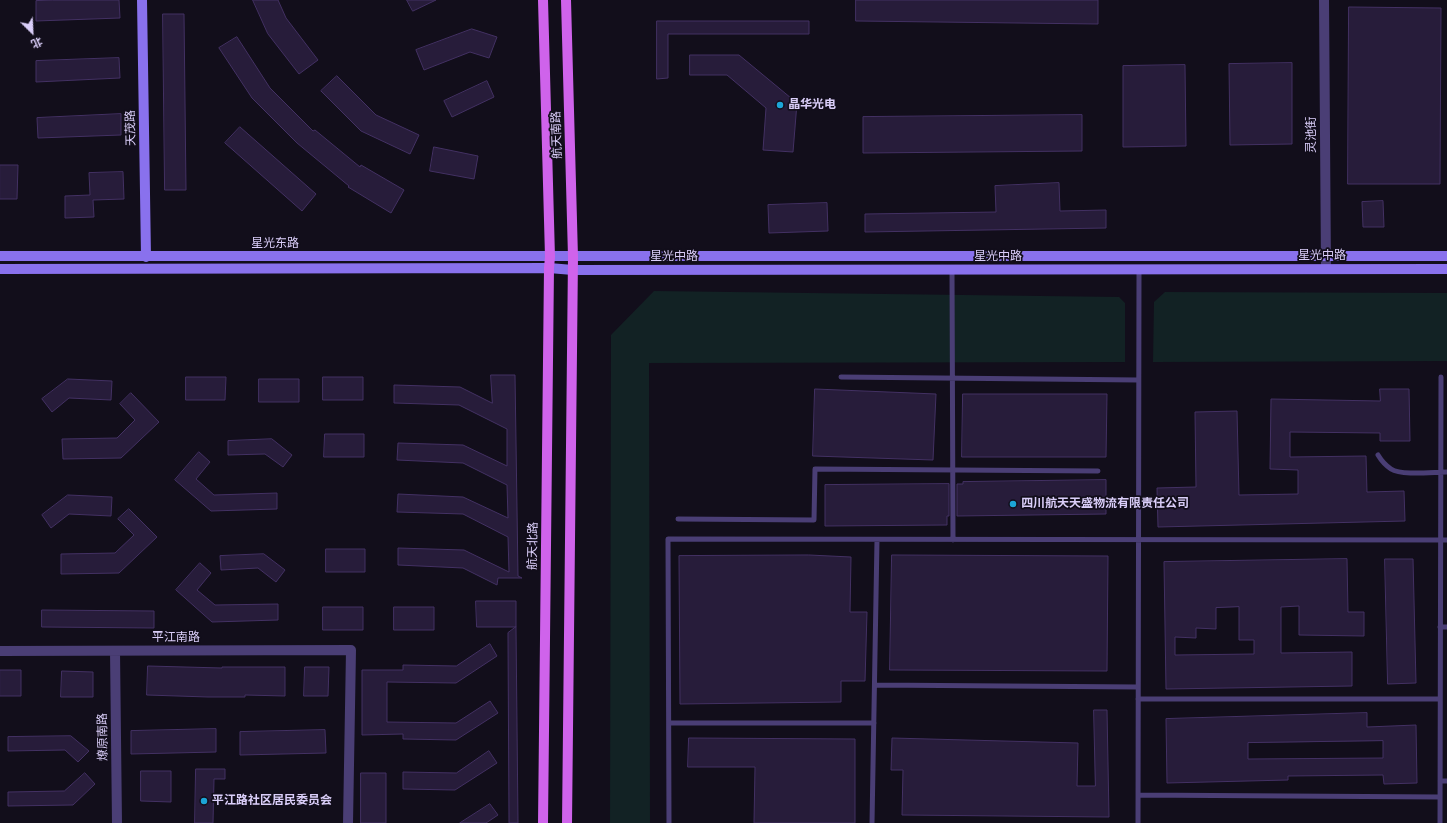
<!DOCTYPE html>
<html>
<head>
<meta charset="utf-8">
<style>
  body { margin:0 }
  #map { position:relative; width:1447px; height:823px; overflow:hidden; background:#120e1b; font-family:"PT Sans","Noto Sans SC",sans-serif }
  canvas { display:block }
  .north { position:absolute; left:12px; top:12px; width:40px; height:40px; -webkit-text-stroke:3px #120e1b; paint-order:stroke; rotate:156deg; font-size:11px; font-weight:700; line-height:16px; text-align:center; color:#dacef9 }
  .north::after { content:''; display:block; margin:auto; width:14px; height:18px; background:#dacef9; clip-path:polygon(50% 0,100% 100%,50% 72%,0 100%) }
</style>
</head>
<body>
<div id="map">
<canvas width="1447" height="823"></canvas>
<div class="north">北</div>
</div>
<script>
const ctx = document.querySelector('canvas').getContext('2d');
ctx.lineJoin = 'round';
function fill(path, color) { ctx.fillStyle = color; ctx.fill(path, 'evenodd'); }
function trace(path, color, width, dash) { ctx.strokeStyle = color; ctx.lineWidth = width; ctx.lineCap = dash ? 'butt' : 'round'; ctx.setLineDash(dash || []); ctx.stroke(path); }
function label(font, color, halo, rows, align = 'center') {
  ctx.font = font + ' "PT Sans","Noto Sans SC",sans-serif'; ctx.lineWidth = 3.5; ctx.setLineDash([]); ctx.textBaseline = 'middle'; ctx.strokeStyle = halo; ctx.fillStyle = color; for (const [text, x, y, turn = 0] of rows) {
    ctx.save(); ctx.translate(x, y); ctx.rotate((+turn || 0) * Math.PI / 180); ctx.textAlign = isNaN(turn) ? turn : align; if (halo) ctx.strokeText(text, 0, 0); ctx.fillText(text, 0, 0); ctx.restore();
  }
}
const green = new Path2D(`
  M654,291L1119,297L1125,303V362L649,363L650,823H610L611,335Z
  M1165,292L1447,293V361L1153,362L1154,302Z`);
const building = new Path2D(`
  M53,0H119L120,18L36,21V1Z
  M253,0H278L286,18L318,60L299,74L268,34Z
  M407,0H436L413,11Z
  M856,0H1098V24L856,21Z
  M1349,7L1441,8L1440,184H1348Z
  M163,14H184L186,190H165Z
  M657,21H809V34H668V78L657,79Z
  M472,29L497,37L489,58L470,52L424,70L416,50Z
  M237,37L270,88L313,131L315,130L360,167L361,165L404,190L391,213L348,187L349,186L297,143L252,98L219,48Z
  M690,55H739L797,103L793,152L763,150L766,108L727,75H690Z
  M119,58L120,78L36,82V61Z
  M1292,63V144L1230,145L1229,64Z
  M1185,65L1186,146L1123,147V66Z
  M337,76L376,115L419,135L410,154L361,131L321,91Z
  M487,81L494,97L452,117L444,101Z
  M121,114V135L38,138L37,118Z
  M1082,115V151L863,153V117Z
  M240,127L316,194L302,211L225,143Z
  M434,147L478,156L474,179L430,171Z
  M0,165H18L17,199H0Z
  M123,172L124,199L93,200L94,217L65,218V196L90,195L89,173Z
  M1059,183L1060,211L1106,210V228L865,232V214L996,212L995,186Z
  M1383,201L1384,227H1363L1362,202Z
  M827,203L828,231L769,233L768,205Z
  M491,375H515L518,576L522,578H498L497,585L463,568L398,565V548L464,550L509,572L508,537L463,514L397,512L398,494L463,497L508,518L507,485L463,463L397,460L398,443L463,445L507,466V429L459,405L394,403V385L460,387L492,403Z
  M186,377H226L225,400H186Z
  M323,377H363V400H323Z
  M68,379L112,381L111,400L69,398L52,412L42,399Z
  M259,379H299V402H259Z
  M815,389L936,394L933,460L813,456Z
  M1380,389H1409L1410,441H1380V433L1290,432V457L1366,456L1367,492L1404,491L1405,521L1158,527L1157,488L1196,487L1195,412L1237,411L1239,495L1298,494V470L1270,469L1271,399L1380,401Z
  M131,393L159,422L121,458L63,459L62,439L117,438L135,420L120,404Z
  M963,394H1107L1106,457H962Z
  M325,434H364V457H324Z
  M272,439L292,455L283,467L265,454L228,455V441Z
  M199,452L210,462L196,479L214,495L277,493V509L211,511L175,480Z
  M1106,480V514L957,516V484H963V482Z
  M949,484V516H947V525L825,526V485Z
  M68,495L112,497L111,516L69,514L51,528L42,515Z
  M129,509L157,537L119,573L61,574V554L115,553L134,535L118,519Z
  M326,549H365V572H326Z
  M264,554L285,570L276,582L258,568L221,570L220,556Z
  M809,555L851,557L850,612H867L865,681H841V702L680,704L679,556Z
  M892,555L1108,556L1107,671L890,670Z
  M1347,559L1348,612H1364V636L1299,635V606L1281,607V653L1352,652V686L1166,689L1164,562ZM1239,607V640H1254V654L1175,655V637L1196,638V628L1216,629V608Z
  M1385,559H1413L1416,683L1388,684Z
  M200,563L211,573L197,590L215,605L278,604V620L212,622L176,590Z
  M476,601H516V627H477Z
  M323,607H363V630H323Z
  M394,607H434V630H394Z
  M42,610L154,611V628L42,627Z
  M516,627L518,823H509L508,633Z
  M490,644L497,656L456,683L387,682V722L456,723L490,701L498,713L456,740L403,739V734L362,735V670H403V665L456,666Z
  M148,666L222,668V667H285V696L245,695V697H208L147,695Z
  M305,667H329L328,696H304Z
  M0,670H21V696H0Z
  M62,671L93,672V697H61Z
  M1094,710H1107L1109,817L902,815L903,770H891L892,738L1078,743L1077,786H1095Z
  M1367,713V727L1416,725L1417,783L1384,784L1383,775L1288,776V780L1167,783L1166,719ZM1383,741V758L1248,759V743Z
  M216,729V752L131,754V731Z
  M325,730L326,753L240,755V732Z
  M71,736L89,751L78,762L65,750L8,751V737Z
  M689,738L855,739V823H754L755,767H688Z
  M489,751L497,763L455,790L403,789V772L456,773Z
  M196,769H225V779H214L213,823H195Z
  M141,771H171V802L141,801Z
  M85,773L95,784L73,805L8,806V792L64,791Z
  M361,773H386V823H361Z
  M490,804L498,815L486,823H460Z`);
const lane = new Path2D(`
  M952,270L953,540
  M841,377L1138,380
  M1378,455C1381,460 1385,465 1391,469C1402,476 1433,472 1447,472
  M678,519L814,520L815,469L1098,471
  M1440,627H1447
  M875,685L1138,687
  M1138,699H1440
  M669,723H874
  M1440,781H1447
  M1138,795L1440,797
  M669,823L668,539L1447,540
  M872,823L877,540
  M1138,823L1139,270
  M1440,823L1441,377`);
const street = new Path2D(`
  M1324,0L1326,269
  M0,651L351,650L348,823
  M115,651L117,823`);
const secondary = new Path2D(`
  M142,0L146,257
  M0,256H1447
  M0,269L549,268L573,270L1447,269`);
const primary = new Path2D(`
  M566,0L573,257L567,823
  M543,823L549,268L550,257L543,0`);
const markers = [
  [780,105,4,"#1ca5d7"],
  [1013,504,4,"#1ca5d7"],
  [204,801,4,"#1ca5d7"]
];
const poiNames = [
  ["晶华光电",788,105],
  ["四川航天天盛物流有限责任公司",1021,504],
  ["平江路社区居民委员会",212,801]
];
const streetNames = [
  ["天茂路",131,128,-91],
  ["航天南路",557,135,-92],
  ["灵池街",1312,135,-90],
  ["星光东路",275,244],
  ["星光中路",1322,256],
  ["星光中路",674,257],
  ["星光中路",998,257],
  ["航天北路",533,546,-89],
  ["平江南路",176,638],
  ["燎原南路",103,737,-91]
];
fill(green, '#122224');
fill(building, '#271c3a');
trace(building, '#433163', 1);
trace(lane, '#4a3e75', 5);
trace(street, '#4a3e75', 10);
trace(secondary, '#8971ed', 10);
trace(primary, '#cf63eb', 10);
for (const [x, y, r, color] of markers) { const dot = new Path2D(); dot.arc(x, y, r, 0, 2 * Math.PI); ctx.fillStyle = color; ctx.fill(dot); trace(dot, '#120e1b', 1.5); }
label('bold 12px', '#dacef9', '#120e1b', poiNames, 'left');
label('12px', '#dacef9', '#120e1b', streetNames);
</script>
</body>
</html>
